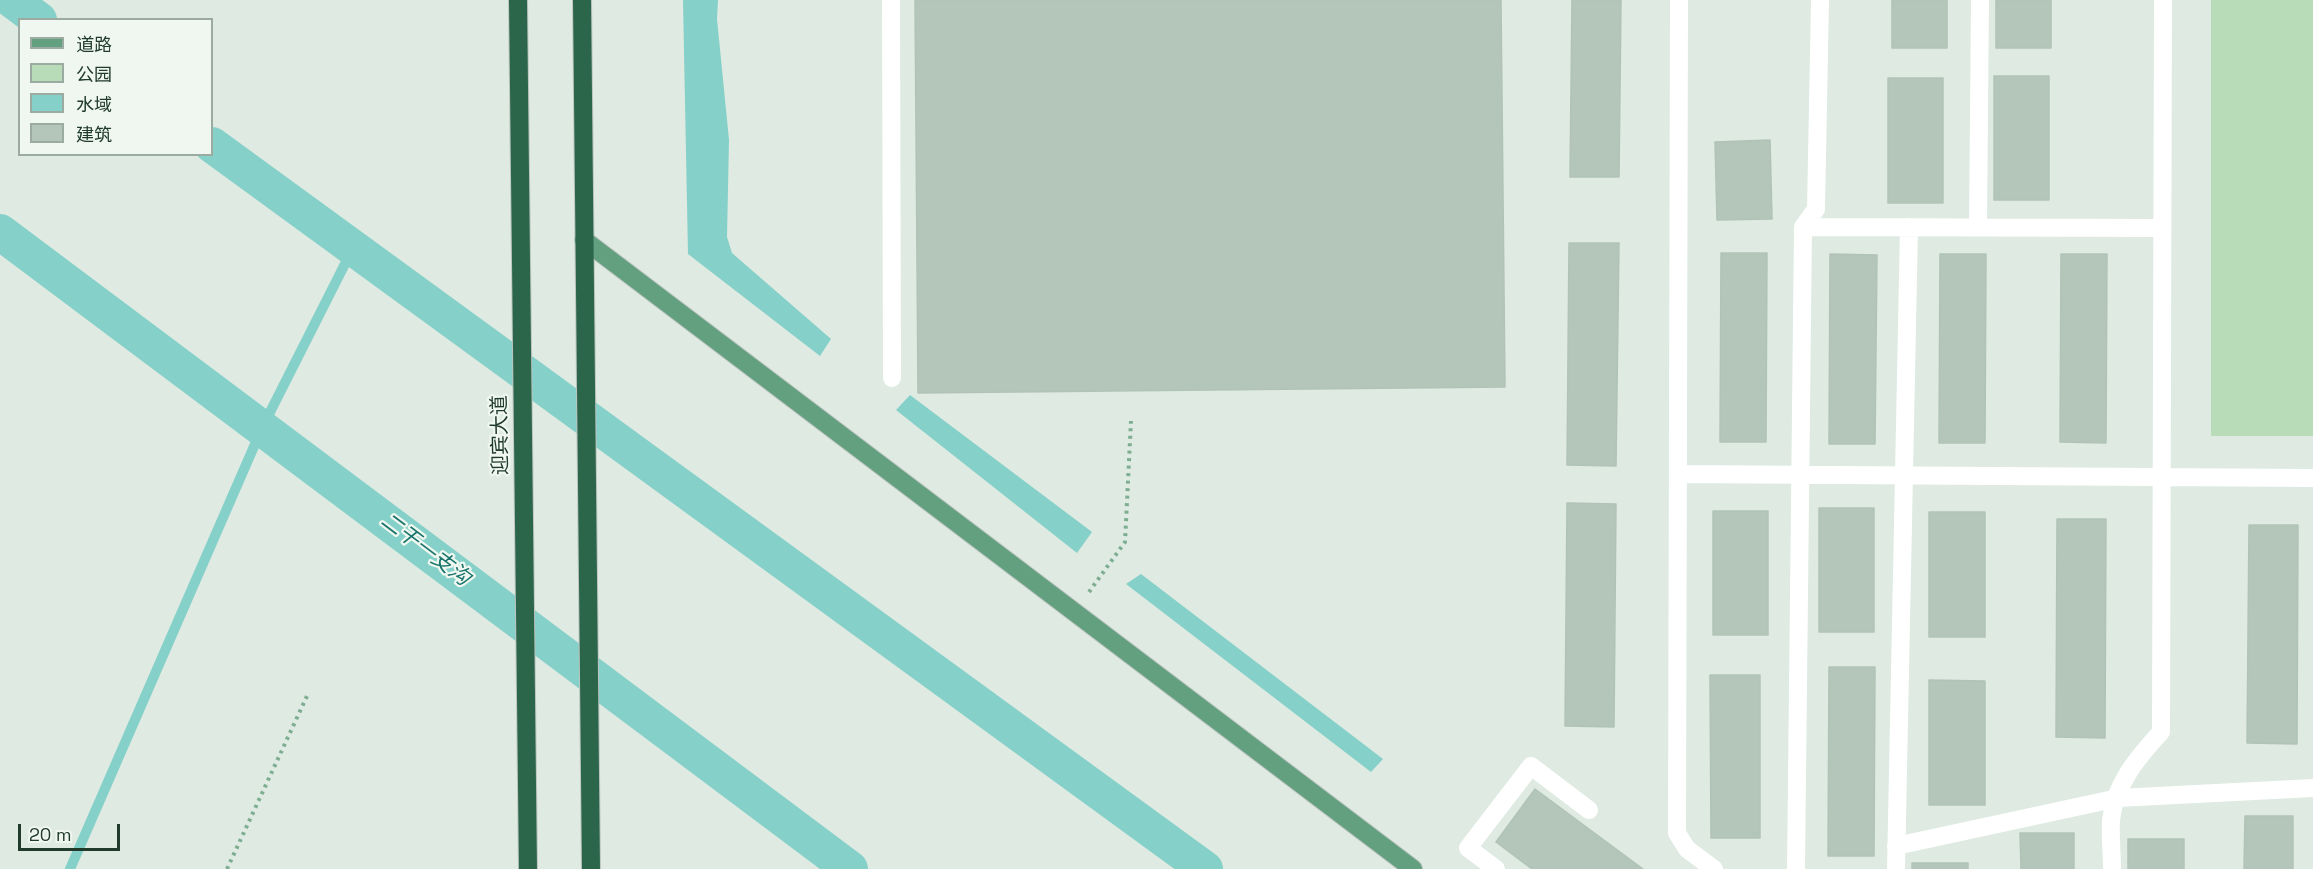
<!DOCTYPE html>
<html>
<head>
<meta charset="utf-8">
<style>
  body { margin:0 }
  #map { position:relative; width:2313px; height:869px; overflow:hidden; background:#deeae2; font-family:"Space Grotesk","Noto Sans SC",sans-serif }
  canvas { display:block }
  .legend { position:absolute; left:18px; top:18px; width:195px; height:138px; box-sizing:border-box; background:#eff7f0; border:2px solid #9caba2; margin:0; padding:8px 10px; list-style:none; font-size:18px; color:#203a2c }
  .legend li { display:flex; align-items:center; gap:12px; height:30px }
  .legend b { width:30px; border:2px solid #9caba2 }
  .scale { position:absolute; left:18px; top:824px; width:102px; height:27px; box-sizing:border-box; border:3px solid #203a2c; border-top:0; padding-left:8px; font-size:18px; line-height:21px; white-space:nowrap; color:#203a2c; -webkit-text-stroke:4px #eff7f0; paint-order:stroke }
</style>
</head>
<body>
<div id="map">
<canvas width="2313" height="869"></canvas>
<ul class="legend">
<li><b style="height:8px;background:#62a07f"></b>道路</li>
<li><b style="height:16px;background:#b7dcb7"></b>公园</li>
<li><b style="height:16px;background:#85d0c8"></b>水域</li>
<li><b style="height:16px;background:#b4c5ba"></b>建筑</li>
</ul>
<div class="scale">20 m</div>
</div>
<script>
const ctx = document.querySelector('canvas').getContext('2d');
ctx.lineJoin = 'round';
function fill(path, color) { ctx.fillStyle = color; ctx.fill(path, 'evenodd'); }
function trace(path, color, width, dash) { ctx.strokeStyle = color; ctx.lineWidth = width; ctx.lineCap = dash ? 'butt' : 'round'; ctx.setLineDash(dash || []); ctx.stroke(path); }
function label(font, color, halo, rows, align = 'center') {
  ctx.font = font + ' "Space Grotesk","Noto Sans SC",sans-serif'; ctx.lineWidth = 4.5; ctx.setLineDash([]); ctx.textBaseline = 'middle'; ctx.strokeStyle = halo; ctx.fillStyle = color; for (const [text, x, y, turn = 0] of rows) {
    ctx.save(); ctx.translate(x, y); ctx.rotate((+turn || 0) * Math.PI / 180); ctx.textAlign = isNaN(turn) ? turn : align; if (halo) ctx.strokeText(text, 0, 0); ctx.fillText(text, 0, 0); ctx.restore();
  }
}
const green = new Path2D(`
  M2211,0H2313V436H2211Z`);
const water = new Path2D(`
  M683,0H718L717,19L729,140L727,237L732,253L831,339L820,356L688,254Z
  M910,395L1092,532L1077,553L896,410Z
  M1141,574L1383,759L1371,772L1126,584Z`);
const stream = new Path2D(`
  M70,869L262,428L353,248`);
const canal = new Path2D(`
  M12,0L39,20
  M212,145L1205,869
  M0,232L850,869`);
const building = new Path2D(`
  M915,0H1501L1505,387L918,393Z
  M1572,0H1621L1619,177H1570Z
  M1892,0H1947V48H1892Z
  M1996,0H2051V48H1996Z
  M1994,76H2049V200H1994Z
  M1888,78H1943V203H1888Z
  M1770,140L1772,219L1717,220L1715,142Z
  M1569,243H1619L1616,466L1567,465Z
  M1721,253H1767L1766,442H1720Z
  M1830,254L1877,255L1875,444H1829Z
  M1940,254H1986L1985,443H1939Z
  M2061,254H2107L2106,443L2060,442Z
  M1567,503L1616,504L1614,727L1565,726Z
  M1819,508H1874V632H1819Z
  M1713,511H1768V635H1713Z
  M1929,512H1985V637H1929Z
  M2057,519H2106L2105,738L2056,737Z
  M2249,525H2298L2297,744L2247,743Z
  M1829,667H1875L1874,856H1828Z
  M1710,675H1760V838H1711Z
  M1929,680L1985,681V805H1929Z
  M1535,789L1643,869H1532L1496,842Z
  M2245,816H2293V869H2244Z
  M2020,833H2074V869H2021Z
  M2128,839H2184V869H2128Z
  M1912,863H1968V869H1912Z`);
const path = new Path2D(`
  M1089,592L1125,542L1131,421
  M227,869L307,696`);
const minor = new Path2D(`
  M891,0L892,378
  M1679,0L1677,833L1687,849L1714,869
  M1803,227L2162,228
  M1978,227L1980,0
  M1678,474L2313,478
  M1896,846L2118,798L2313,788
  M1496,869L1468,848L1531,766L1589,810
  M1796,869L1803,227L1816,209L1820,0
  M1896,869L1909,227
  M2112,869C2112,853 2110,837 2111,821C2114,785 2138,757 2161,732L2163,0`);
const major = new Path2D(`
  M584,240L1413,869`);
const highway = new Path2D(`
  M518,0L528,869
  M582,0L591,869`);
const streetNames = [
  ["迎宾大道",501,435,-91]
];
const waterNames = [
  ["二干一支沟",425,550,37]
];
fill(green, '#b7dcb7');
fill(water, '#85d0c8');
trace(stream, '#85d0c8', 10);
trace(canal, '#85d0c8', 36);
fill(building, '#b4c5ba');
trace(building, '#b1c3b7', 1.5);
trace(major, '#bcc4c0', 20);
trace(highway, '#bcc4c0', 20);
trace(path, '#7eae92', 4, [3, 4.5]);
trace(minor, '#fff', 18);
trace(major, '#62a07f', 18);
trace(highway, '#2b664a', 18);
label('20px', '#203a2c', '#eff7f0', streetNames);
label('italic 21px', '#1a756c', '#eff7f0', waterNames);
</script>
</body>
</html>
